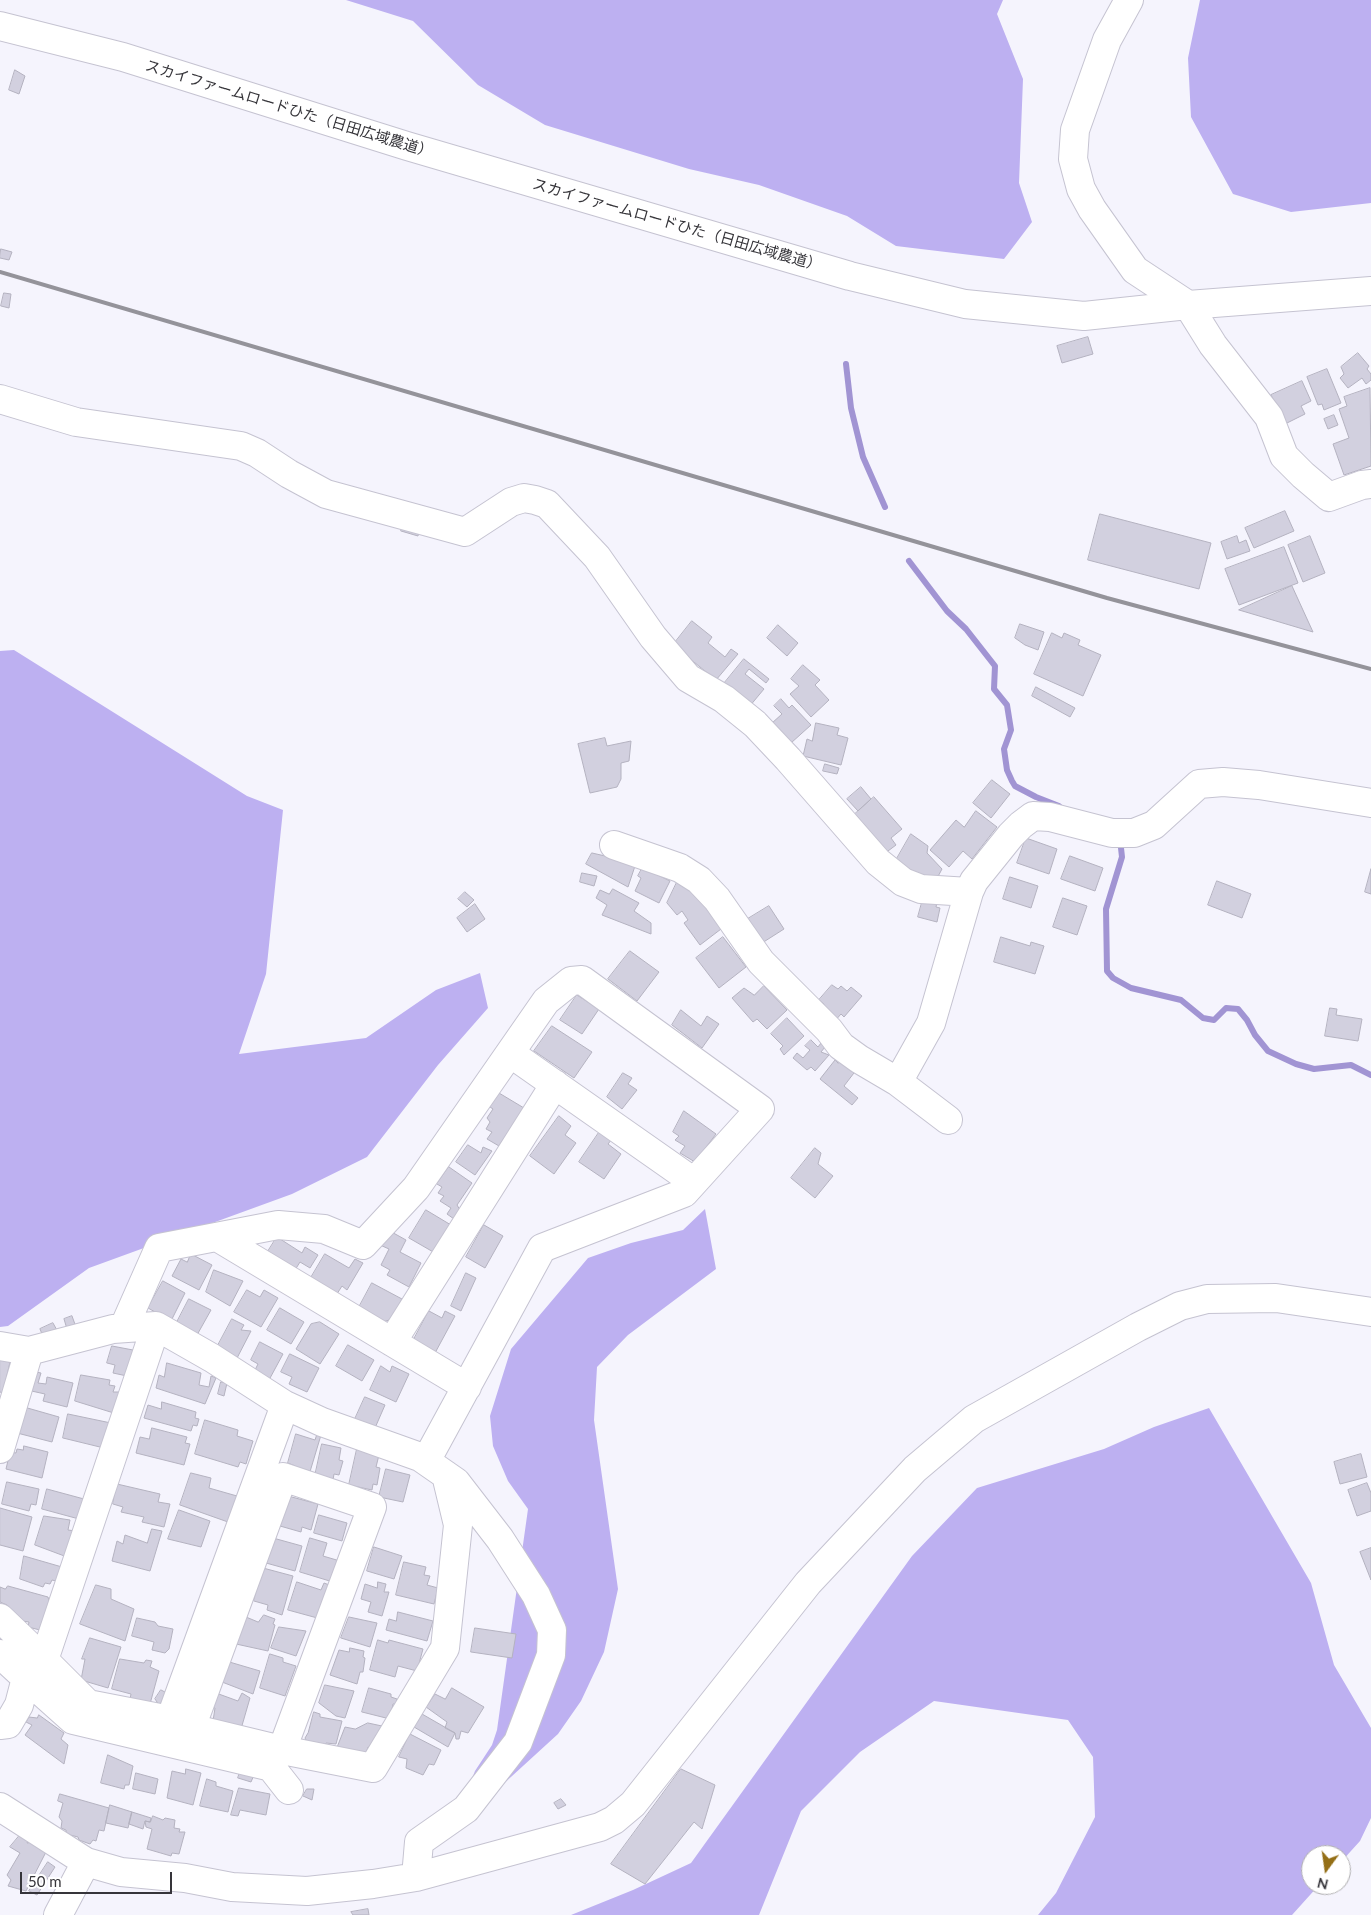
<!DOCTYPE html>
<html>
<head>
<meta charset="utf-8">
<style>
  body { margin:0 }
  #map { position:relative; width:1371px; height:1915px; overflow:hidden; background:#f5f4fd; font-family:Lato,sans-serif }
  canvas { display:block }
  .north { position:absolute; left:1301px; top:1845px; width:50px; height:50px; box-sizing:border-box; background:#fff; border:1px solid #afaeb0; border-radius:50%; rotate:194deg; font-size:14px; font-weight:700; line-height:20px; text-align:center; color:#36353a }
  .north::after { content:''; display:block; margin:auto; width:18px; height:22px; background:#946f17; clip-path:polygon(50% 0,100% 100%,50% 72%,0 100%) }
  .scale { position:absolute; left:20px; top:1872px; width:152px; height:22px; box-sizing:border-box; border:2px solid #36353a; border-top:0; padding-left:6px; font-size:15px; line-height:18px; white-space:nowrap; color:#36353a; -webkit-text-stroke:4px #fff; paint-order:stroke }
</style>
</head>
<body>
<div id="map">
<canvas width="1371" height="1915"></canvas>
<div class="north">N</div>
<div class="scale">50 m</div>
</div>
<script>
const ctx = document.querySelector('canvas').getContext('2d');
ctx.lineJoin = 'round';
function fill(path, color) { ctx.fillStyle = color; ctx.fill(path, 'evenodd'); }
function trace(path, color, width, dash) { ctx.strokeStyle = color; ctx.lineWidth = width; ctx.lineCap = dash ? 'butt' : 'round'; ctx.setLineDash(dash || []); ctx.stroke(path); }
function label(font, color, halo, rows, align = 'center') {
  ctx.font = font + ' Lato,"Noto Sans JP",sans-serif'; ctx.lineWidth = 5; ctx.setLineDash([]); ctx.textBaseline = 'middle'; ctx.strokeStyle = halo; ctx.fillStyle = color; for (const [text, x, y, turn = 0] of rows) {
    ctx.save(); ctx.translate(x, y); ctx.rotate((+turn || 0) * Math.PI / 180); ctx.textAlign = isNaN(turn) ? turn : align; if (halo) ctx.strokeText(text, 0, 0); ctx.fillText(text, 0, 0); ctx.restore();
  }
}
const forest = new Path2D(`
  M346,0H1003L997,14L1023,79L1019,183L1032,222L1004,259L896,246L847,216L759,185L689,169L545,125L478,85L413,21Z
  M1200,0H1371V203L1291,212L1233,194L1191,117L1188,58Z
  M14,650L247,796L283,810L266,974L239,1054L366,1038L436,990L480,973L488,1008L438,1065L367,1157L292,1194L89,1268L8,1326L0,1327V651Z
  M705,1209L716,1269L628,1335L597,1367L594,1420L618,1589L604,1652L581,1701L558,1734L477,1808L467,1791L475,1771L492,1745L497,1730L528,1509L508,1481L493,1446L490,1416L511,1349L588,1258L631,1243L683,1230Z
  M1209,1408L1311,1583L1334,1665L1371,1728V1818L1360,1841L1341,1862V1855H1311V1885H1319L1292,1915H1038L1056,1893L1095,1817L1093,1757L1068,1720L934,1701L860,1752L801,1811L759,1915H571L633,1890L691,1863L912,1556L977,1488L1104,1449L1154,1427Z`);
const stream = new Path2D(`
  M846,364L851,408L863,457L885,507
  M909,561L947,611L966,629L995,666L994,689L1007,705L1011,730L1004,749L1007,770L1012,781L1015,786L1036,797L1059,806
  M1120,839L1122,857L1106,909L1107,971L1113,978L1131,988L1181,1000L1203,1018L1214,1020L1226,1008L1238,1009L1247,1020L1255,1035L1268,1051L1296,1064L1314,1069L1351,1065L1371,1075`);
const building = new Path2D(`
  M15,70L25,76L19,94L9,90Z
  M1,249L12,252L9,260L0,258Z
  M4,293L11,294L9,308L1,306Z
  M1088,337L1093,354L1062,363L1057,346Z
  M1358,353L1369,366L1367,369L1371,374V380L1366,384L1362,378L1348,388L1340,378L1344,374L1341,367Z
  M1327,369L1341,403L1324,410L1322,404L1318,405L1307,377Z
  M1302,381L1311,401L1301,406L1305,414L1285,424L1271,395Z
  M1370,388L1371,466L1344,475L1333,444L1349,438L1339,409L1347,406L1344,397Z
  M1334,415L1338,425L1328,429L1324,419Z
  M1285,511L1294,531L1254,548L1245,528Z
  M1100,514L1211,543L1199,589L1088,560Z
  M404,523L420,527L418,536L401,531Z
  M1237,536L1239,543L1246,540L1250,551L1227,559L1221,542Z
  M1310,536L1325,573L1303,582L1288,545Z
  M1284,547L1298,583L1239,605L1225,569Z
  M1292,586L1313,632L1239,610Z
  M692,621L712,637L708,643L725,657L731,649L738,654L716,680L673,645Z
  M1020,624L1044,632L1038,650L1025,645L1015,638Z
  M778,625L798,643L787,656L767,638Z
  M1052,633L1062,638L1064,633L1080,640L1078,645L1101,655L1083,696L1034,674Z
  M744,659L769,679L766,683L749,669L745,674L764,689L749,707L722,686Z
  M803,665L820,680L815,685L829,700L811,717L790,694L799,686L791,679Z
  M1036,687L1075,708L1070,717L1032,696Z
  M781,699L789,708L792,705L811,725L791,743L772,723L782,714L774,706Z
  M816,723L839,728L837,735L848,738L841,765L803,756L807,739L812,741Z
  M605,738L607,746L631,741L629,761L621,763V779L617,787L590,793L578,744Z
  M825,764L839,768L837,774L823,771Z
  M992,780L1010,794L991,818L973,803Z
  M861,787L871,799L858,811L847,799Z
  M874,797L902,829L891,838L896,845L884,854L870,836L872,834L855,814Z
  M976,811L997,827L972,859L963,851L949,867L930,850L956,820L964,827Z
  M911,834L928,846L927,853L942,869L935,882L895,862Z
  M1026,838L1057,849L1049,874L1017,863Z
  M592,853L636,863L628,887L586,864Z
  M1070,856L1103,868L1095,891L1061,879Z
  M644,865L657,871L656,874L670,881L659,903L635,891L641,878L638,876Z
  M1371,869V894L1365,892Z
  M582,873L597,876L594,886L580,882Z
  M1010,877L1038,886L1031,908L1003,899Z
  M679,878L725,926L700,945L684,923L688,920L682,911L677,915L667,903Z
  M1217,881L1251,894L1242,918L1208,905Z
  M613,889L639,903L634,911L651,923V934L602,915L607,905L596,898L600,890L609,894Z
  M465,892L474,900L467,907L458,899Z
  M1063,898L1087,906L1077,935L1053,927Z
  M923,899L937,902L936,907L940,908L937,922L918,917Z
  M475,904L485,919L467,932L457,918Z
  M769,906L784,929L762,943L746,920Z
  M723,937L746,967L719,988L696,958Z
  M1001,937L1030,946L1031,942L1044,946L1035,974L994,962Z
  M630,951L659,972L637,1001L608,979Z
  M832,985L838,989L841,986L847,991L851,987L862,996L844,1017L841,1014L834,1022L821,1011L824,1004L819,1000Z
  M764,986L787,1010L767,1029L757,1019L753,1022L732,998L744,988L754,995Z
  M577,995L599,1009L582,1034L560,1020Z
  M1330,1008L1337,1009L1336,1015L1362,1019L1358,1041L1325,1036Z
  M681,1010L701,1026L707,1016L719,1024L702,1048L672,1025Z
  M787,1018L804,1036L784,1055L780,1049L783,1046L771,1034Z
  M552,1026L592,1052L574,1078L534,1051Z
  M811,1040L818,1047L821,1043L825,1047L821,1052L829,1055L815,1071L811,1067L807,1070L793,1058L797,1053L803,1058L810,1050L805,1046Z
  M843,1058L857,1069L844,1086L858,1098L852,1105L820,1079L835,1060L838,1063Z
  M623,1073L632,1078L628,1084L637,1090L622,1109L607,1097Z
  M499,1093L524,1108L499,1146L487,1139L492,1132L486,1129L490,1122L487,1118L493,1109L490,1107Z
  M684,1111L716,1134L695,1162L680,1153L685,1146L675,1140L679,1136L673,1132Z
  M559,1116L571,1126L565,1135L576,1143L554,1174L530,1156Z
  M600,1131L612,1139L608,1144L621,1154L604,1179L579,1162Z
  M468,1145L481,1153L483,1147L492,1151L475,1175L456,1162Z
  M815,1148L821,1153L818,1164L833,1176L815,1198L791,1178Z
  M449,1167L472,1183L457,1205L460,1210L454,1219L447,1214L451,1208L440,1201L444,1196L438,1193L442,1187L437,1184Z
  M426,1210L451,1225L435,1253L409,1238Z
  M484,1225L503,1236L485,1268L466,1257Z
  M388,1230L406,1240L400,1252L421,1263L409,1287L387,1275L390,1270L381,1265L389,1249L380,1245Z
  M277,1237L302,1253L305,1247L318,1255L310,1268L300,1262L295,1270L267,1253Z
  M191,1254L212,1265L199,1290L172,1276L181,1259L187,1262Z
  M325,1254L349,1268L355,1259L363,1263L347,1290L342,1286L335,1297L309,1281Z
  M214,1270L243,1281L230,1306L206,1292Z
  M466,1273L476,1278L461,1311L451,1306Z
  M163,1281L185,1293L171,1321L148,1308Z
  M372,1283L402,1299L392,1319L380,1323L357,1311Z
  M247,1290L260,1297L264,1290L278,1298L261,1327L234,1312Z
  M189,1299L211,1310L197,1335L176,1324Z
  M280,1308L304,1322L291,1344L267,1330Z
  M429,1311L442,1318L445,1311L455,1316L435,1353L413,1341Z
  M72,1316L76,1327L67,1329L64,1319Z
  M232,1319L244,1325L241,1330L251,1331L235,1362L215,1351Z
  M320,1322L339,1334L320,1364L296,1349L311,1324Z
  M53,1323L58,1332L44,1339L40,1329Z
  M260,1342L283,1354L269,1380L254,1372L258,1364L251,1360Z
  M348,1345L374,1360L362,1381L336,1366Z
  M112,1346L133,1350L127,1376L113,1373L115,1365L107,1363Z
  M290,1354L319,1368L307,1392L289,1384L292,1377L281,1372Z
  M0,1360L10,1362L3,1393L0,1392Z
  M167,1363L201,1373L199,1385L209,1387L211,1376L216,1378L205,1404L156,1388L159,1375L164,1377Z
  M381,1366L390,1372L392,1366L409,1374L396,1402L370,1390Z
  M31,1371L41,1373L38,1383L46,1384L47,1377L73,1383L67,1407L43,1401L45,1394L27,1390Z
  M81,1375L110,1380L109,1385L115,1386L113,1392H124L117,1414L75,1401Z
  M221,1382L227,1383L224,1396L218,1394Z
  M365,1397L385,1405L375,1428L355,1419Z
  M162,1402L196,1412L195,1418L199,1419L197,1426L193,1425L191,1431L144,1418L148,1405L161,1409Z
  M24,1407L59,1417L52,1442L17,1433Z
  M68,1414L111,1423L104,1448L63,1438Z
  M205,1420L238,1430L237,1436L253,1441L246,1464L240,1462L238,1467L195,1454Z
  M152,1428L187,1437L185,1443L190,1444L184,1465L136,1453L140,1437L149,1439Z
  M296,1434L315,1440L317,1434L321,1435L309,1475L297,1471L295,1466L288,1463Z
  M322,1444L341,1448L339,1460L343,1461L339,1475L334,1474L333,1480L315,1476Z
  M24,1446L48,1452L42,1478L6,1469L10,1452L16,1453L17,1449L23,1450Z
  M357,1449L379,1455L376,1467L380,1468L377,1485L373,1484L372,1490L349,1485Z
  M1361,1454L1367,1477L1340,1484L1334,1462Z
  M386,1469L410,1475L403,1502L379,1497Z
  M191,1473L211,1478L209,1488L237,1496L228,1522L180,1505Z
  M7,1482L39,1489L36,1505L31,1504L29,1511L2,1504Z
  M1367,1483L1371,1493V1511L1357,1516L1348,1490Z
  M117,1484L160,1494L158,1502L170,1504L164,1527L142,1522L144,1517L121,1512L123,1507L113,1504Z
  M47,1489L84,1499L79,1519L42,1509Z
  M288,1496L318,1504L311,1530L302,1527L301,1532L280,1526Z
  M0,1508L32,1517L23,1551L0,1545Z
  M179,1510L210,1521L201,1547L168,1539Z
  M319,1515L347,1523L342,1541L314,1533Z
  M44,1516L70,1520L68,1530L76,1531L67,1557L35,1545Z
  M152,1529L162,1531L150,1571L112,1561L117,1541L123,1544L125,1535L147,1543Z
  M273,1538L302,1546L295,1571L266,1563Z
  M310,1538L327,1543L323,1556L340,1561L333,1582L300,1572Z
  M374,1547L402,1556L394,1579L367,1571Z
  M1371,1548V1580L1360,1552Z
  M24,1556L62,1567L60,1582L52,1580L50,1584L45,1583L43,1587L20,1579Z
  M404,1562L426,1567L424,1575L430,1576L427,1585L438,1588L434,1604L396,1595Z
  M263,1568L293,1576L282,1615L267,1610L268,1605L254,1601Z
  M297,1582L321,1590L324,1583L332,1586L321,1619L288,1610Z
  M378,1582L386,1584L384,1592H389L382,1616L368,1612L371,1602L361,1599L365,1584L377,1588Z
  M96,1585L111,1589V1599L134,1609L125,1641L80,1624Z
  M8,1586L48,1597L49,1601L54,1602L44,1631L28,1627L29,1622L22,1621L7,1605L0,1602V1587L5,1589Z
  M398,1612L433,1621L427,1641L386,1630L389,1619L396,1621Z
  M264,1615L275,1619L273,1624L275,1625L268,1651L236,1644L246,1617L258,1622Z
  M349,1617L377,1623L370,1647L341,1638Z
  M137,1618L155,1622L158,1626L173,1629L169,1649L165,1653L152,1650L154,1642L132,1636Z
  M279,1627L306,1631L296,1656L271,1648Z
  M475,1628L516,1634L512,1658L471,1652Z
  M90,1638L121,1647L108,1688L81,1680L85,1659H82Z
  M378,1640L388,1643L389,1640L423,1649L417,1671L398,1666L395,1677L370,1670Z
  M350,1648L364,1651L363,1657L365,1658L363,1672H360L357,1684L330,1675L339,1650L349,1652Z
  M270,1654L283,1658V1662L296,1666L285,1696L260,1688Z
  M120,1659L144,1663L146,1660L152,1661L150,1667L159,1671L150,1704L130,1699L131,1694L112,1689Z
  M226,1661L260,1671L253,1694L222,1682Z
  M325,1685L354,1691L345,1718L336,1716L319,1703Z
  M369,1688L391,1694V1697L397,1699L396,1704H393L390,1719L362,1712Z
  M452,1688L484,1707L468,1733L461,1731L459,1739H456L455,1733L445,1728L447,1722L426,1707L435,1694L445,1699Z
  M161,1690L167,1693L165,1702L159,1705L155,1699Z
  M216,1693L238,1701L242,1693L250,1698L241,1729L213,1721L215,1708L212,1707Z
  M314,1712L320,1714V1717L342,1721L336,1744L326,1743L325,1747L307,1742L305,1738L308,1733Z
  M422,1714L455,1733L448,1747L414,1727Z
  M39,1715L64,1733L61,1739L68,1745L64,1764L25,1735L32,1725L26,1722L29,1717L37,1718Z
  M368,1723L382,1726L376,1749L368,1747L366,1754L336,1750L345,1727L355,1729Z
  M410,1734L441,1750L434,1765L429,1764L423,1775L406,1768L407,1759L399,1757Z
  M108,1755L133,1766L129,1785H125L124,1789L101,1783Z
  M186,1769L201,1773L193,1805L167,1798L172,1771L185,1774Z
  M681,1769L715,1785L702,1829L694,1822L645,1884L611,1864Z
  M240,1772L254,1775L251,1782L238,1778Z
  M136,1773L158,1779L155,1794L133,1789Z
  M207,1779L216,1782V1786L233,1791L228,1812L200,1806Z
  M239,1788L270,1794L266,1815L240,1810L238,1816L231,1815Z
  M307,1789H314L312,1800L303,1796Z
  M60,1794L109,1808L104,1831L99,1830L96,1841L93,1840L90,1844L79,1840L78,1837L66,1834V1830L61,1828L62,1821L59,1817L63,1803L58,1801Z
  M561,1799L566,1805L558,1809L554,1803Z
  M110,1805L132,1812L128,1828L106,1823Z
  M132,1812L151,1818L150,1822L145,1821L143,1829L129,1824Z
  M153,1816L163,1820L165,1818L175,1820L174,1828L180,1829L179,1832H185L179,1854L172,1853L171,1856L147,1849L152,1829L146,1827L145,1821L150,1822Z
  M20,1835L29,1839L27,1843L32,1842L46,1852L26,1891L8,1886L11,1880L7,1875L20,1853L10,1847Z
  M48,1862L55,1867L37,1895L29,1891Z
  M368,1909L369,1915H353L351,1912Z`);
const minor = new Path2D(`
  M1129,0L1107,40L1075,130L1073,159L1081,189L1092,209L1135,270L1188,305L1213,345L1269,417L1284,456L1303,475L1329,497L1362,485L1371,484
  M0,26L123,57L407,146L850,276L965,304L1084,316L1188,305L1371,291
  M0,399L76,422L241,446L257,453L289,474L326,494L465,532L511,502L524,498L535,500L547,504L597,557L653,637L688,678L724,699L755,724L788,759L878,862L903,882L921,889L969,892
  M614,845L663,862L680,868L699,880L717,899L761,962L829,1030L841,1046L859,1059L898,1082L948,1120
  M510,1053L694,1182
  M898,1082L931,1023L969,892L974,881L1011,835L1021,825L1033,816L1050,817L1112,833H1134L1154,825L1199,784L1223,782L1259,785L1371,803
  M217,1237L467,1387
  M124,1327L159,1248L278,1225L324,1229L363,1245L416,1188L546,1001L571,981L582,980L760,1109L684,1193L542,1248L426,1461
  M392,1342L555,1084
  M0,1346L29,1351L113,1329L156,1326L212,1358L285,1405L322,1422L420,1457L456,1482L500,1539L536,1595L552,1630L551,1655L518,1742L466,1809L419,1842L416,1877
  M0,1449L29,1351
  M0,1618L44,1660L156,1326
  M0,1654L26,1678L19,1705L8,1724L0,1725
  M44,1660L88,1704L170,1720L285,1405
  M26,1678L73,1720L271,1767L289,1790
  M282,1750L372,1507L283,1477L191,1728L282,1750L373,1768L445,1648L458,1525L446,1475
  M0,1807L86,1862L121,1872L185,1878L232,1887L307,1891L373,1884L416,1877L600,1827L614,1820L633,1804L808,1583L915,1469L974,1419L1138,1327L1180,1306L1207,1299L1276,1298L1371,1312
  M58,1915L86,1862`);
const rail = new Path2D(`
  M0,272L1107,598L1371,669`);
const streetNames = [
  ["スカイファームロードひた（日田広域農道）",289,109,17],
  ["スカイファームロードひた（日田広域農道）",677,225,16]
];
fill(forest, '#bdb0f1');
trace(stream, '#a194d3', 6);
fill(building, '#d2d0df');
trace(building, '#b4b2c0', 1);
trace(minor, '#c5c3d1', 30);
trace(minor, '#fff', 28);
trace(rail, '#94939a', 4);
label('15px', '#36353a', '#fff', streetNames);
</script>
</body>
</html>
